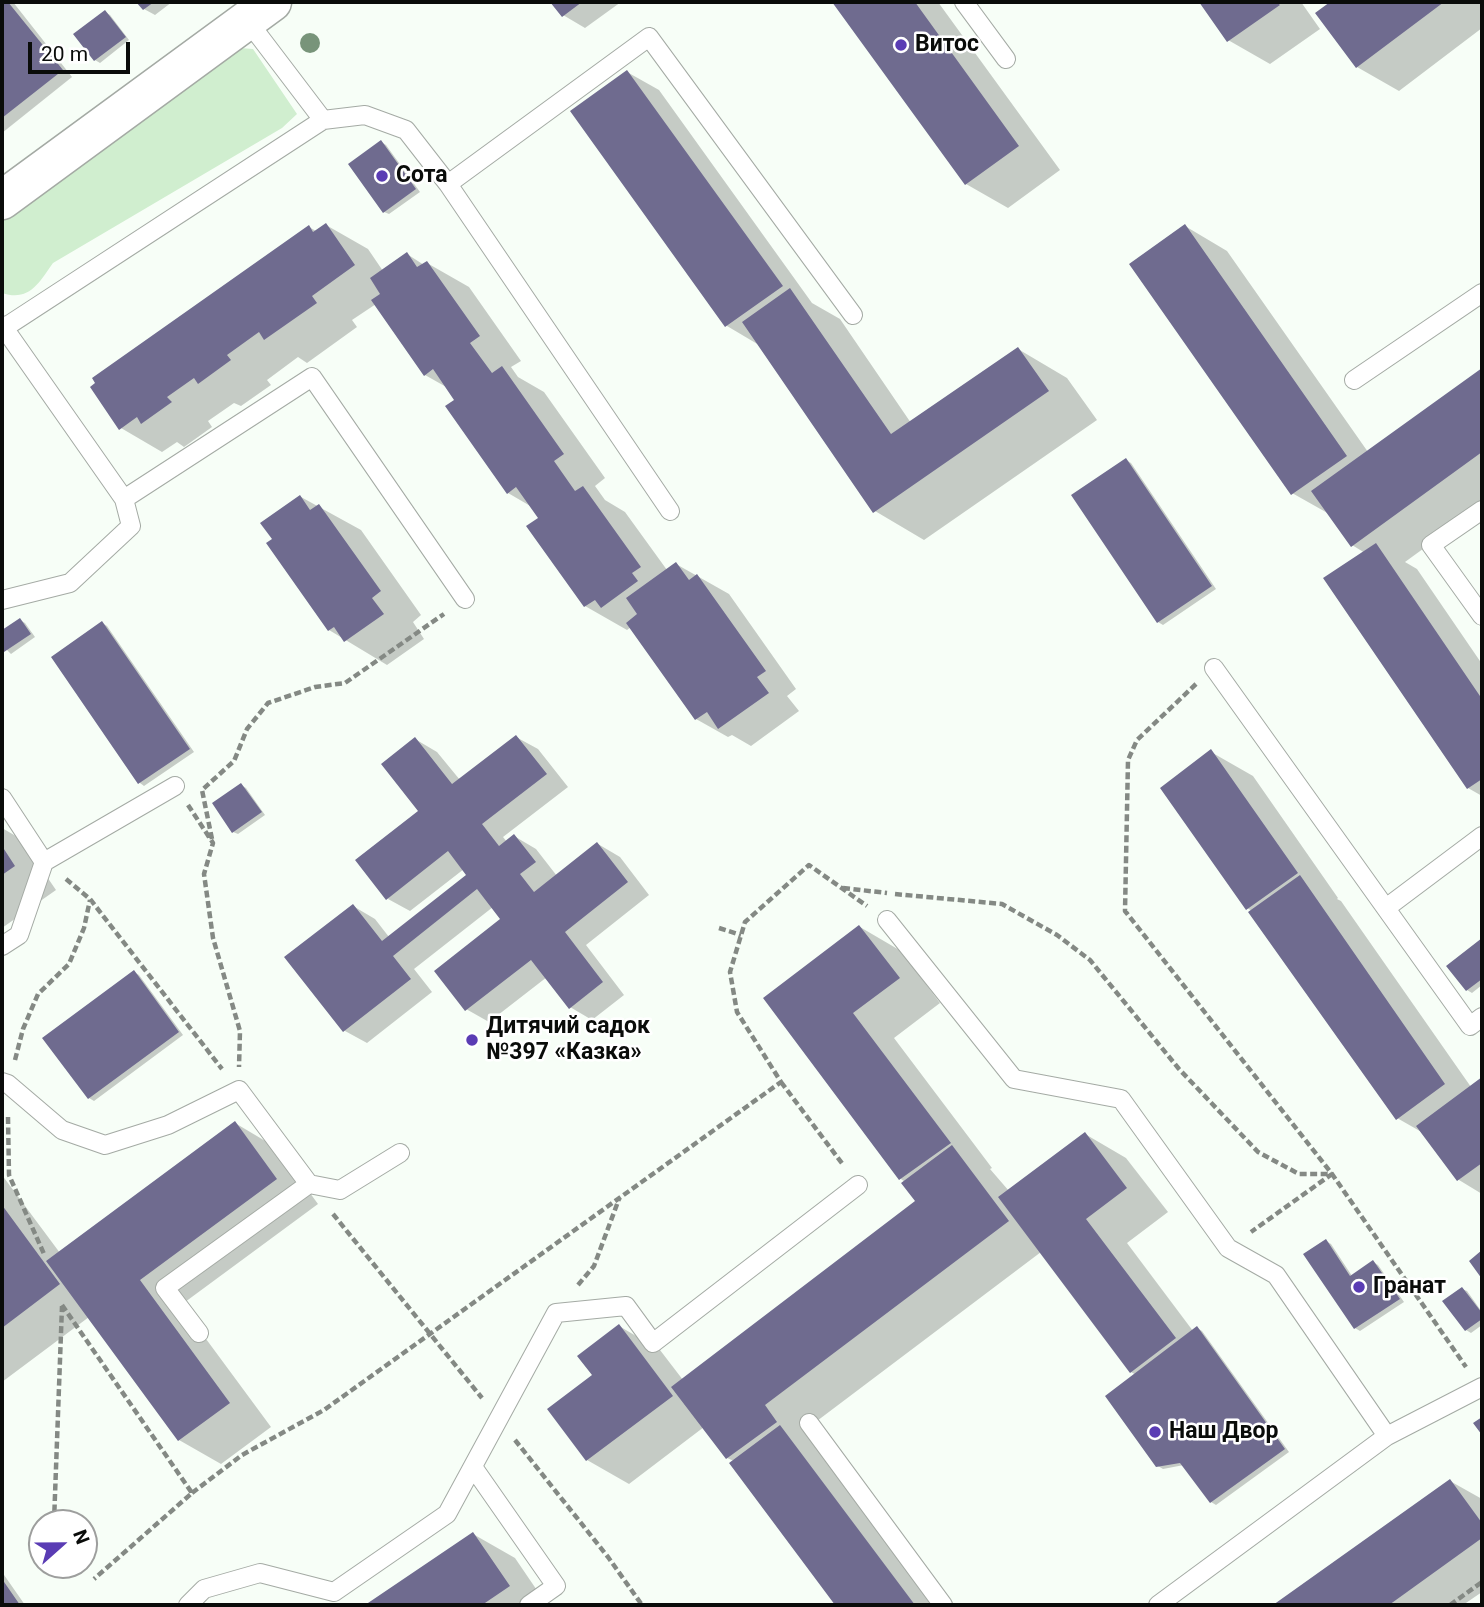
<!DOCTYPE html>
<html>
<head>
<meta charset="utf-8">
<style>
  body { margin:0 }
  #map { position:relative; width:1484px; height:1607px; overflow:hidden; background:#f7fef7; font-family:Roboto,sans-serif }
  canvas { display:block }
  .frame { position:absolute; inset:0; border:4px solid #0a0c0a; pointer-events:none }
  .north { position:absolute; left:28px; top:1509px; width:70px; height:70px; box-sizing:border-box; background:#fff; border:2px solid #9d9e9d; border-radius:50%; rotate:69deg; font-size:19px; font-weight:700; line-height:28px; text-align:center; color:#0a0c0a }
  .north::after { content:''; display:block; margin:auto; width:24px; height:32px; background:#5a3cb4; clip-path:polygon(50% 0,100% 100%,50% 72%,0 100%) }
  .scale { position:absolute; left:28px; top:42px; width:102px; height:32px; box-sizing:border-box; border:4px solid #0a0c0a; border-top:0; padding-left:9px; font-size:21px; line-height:24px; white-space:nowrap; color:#0a0c0a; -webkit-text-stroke:5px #fff; paint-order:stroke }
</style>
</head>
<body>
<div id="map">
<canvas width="1484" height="1607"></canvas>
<div class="frame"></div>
<div class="north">N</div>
<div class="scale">20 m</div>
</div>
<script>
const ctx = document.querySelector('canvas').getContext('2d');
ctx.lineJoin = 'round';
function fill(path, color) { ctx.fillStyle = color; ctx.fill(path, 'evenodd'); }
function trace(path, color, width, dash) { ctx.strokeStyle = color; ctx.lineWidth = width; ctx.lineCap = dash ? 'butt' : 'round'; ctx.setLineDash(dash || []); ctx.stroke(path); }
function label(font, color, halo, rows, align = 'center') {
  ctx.font = font + ' Roboto,sans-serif'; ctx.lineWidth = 5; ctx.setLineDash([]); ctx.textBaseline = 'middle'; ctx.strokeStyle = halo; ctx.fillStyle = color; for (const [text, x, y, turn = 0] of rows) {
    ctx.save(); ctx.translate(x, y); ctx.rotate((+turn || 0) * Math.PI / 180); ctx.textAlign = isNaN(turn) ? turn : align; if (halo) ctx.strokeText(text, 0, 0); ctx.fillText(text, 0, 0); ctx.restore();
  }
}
const green = new Path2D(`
  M228,47L253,49L297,114L282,128L53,263C39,283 29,302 2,293V216Z`);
const shadow = new Path2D(`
  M2,2H13L72,77L2,133Z
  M138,2H172L155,15L144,9Z
  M553,2H621L585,28L563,15Z
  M834,2H938L1060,170L1008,208L966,184Z
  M1201,2H1301L1320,29L1270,64L1228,40Z
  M1333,2H1482V28L1399,91L1357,67L1317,14Z
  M105,12L110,15L129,40L100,63L95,60Z
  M627,72L659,90L812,303L840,319L911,423L1018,349L1067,378L1097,420L924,540L875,511L759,345L727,326Z
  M381,142L386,145L420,192L389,214L384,212Z
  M326,225L368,249L383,271L407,254L424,265L427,263L469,287L521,361L511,367L518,377L544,392L605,478L595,486L605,500L625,512L667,570L676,564L729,594L796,689L787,696L799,711L751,746L732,735L728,737L696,719L631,627L627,630L585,606L540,518L532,507L508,493L448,388L425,375L376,304L352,320L357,327L307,363L298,357L267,380L271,385L241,406L234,403L208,421L212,427L184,447L177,442L162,452L121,428L309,227L316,231Z
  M1185,226L1227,251L1368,452L1482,370V506L1405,562L1417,569L1482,664V796L1468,788L1365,553L1352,545L1331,515L1292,493Z
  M1126,460L1131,463L1216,589L1163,625L1158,622Z
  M301,497L361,530L421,615L413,622L424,639L387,665L329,630L274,539Z
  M20,620L25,623L35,637L11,654L2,645V632Z
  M102,623L107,626L194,752L144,786L140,783Z
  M516,737L538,749L568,787L503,837L507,842L514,836L536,849L557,876L598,844L620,857L649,895L586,945L624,995L592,1020L570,1007L547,977L489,1022L466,1009L503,919L493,907L414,969L432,992L367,1043L345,1031L353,906L375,919L389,937L469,875L464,869L410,911L388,899L420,811L415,739L437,752L460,780Z
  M1211,752L1253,776L1338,898L1337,899L1341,901L1471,1087L1482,1079V1194L1459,1180L1425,1134L1397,1118L1252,911L1247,908Z
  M241,785L246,788L265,815L238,834L233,832Z
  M2,828L21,839L56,890L2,928Z
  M860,927L901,951L940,1003L894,1038L992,1168L990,1169L1009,1191L1085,1134L1126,1158L1168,1212L1127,1243L1193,1331L1197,1328L1202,1331L1289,1452L1216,1505L1211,1502L1184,1465L1163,1469L1158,1466L1136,1375L1131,1372L1041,1252L805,1430L818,1446L815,1448L822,1451L937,1605H837L731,1463L734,1461L727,1458L704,1427L629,1484L587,1460L594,1376L619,1326L660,1350L683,1380L918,1202L905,1182L901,1179L765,999Z
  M1482,940V985L1472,993L1467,990L1449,966Z
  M134,972L139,975L183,1035L94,1101L89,1098Z
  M235,1123L277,1148L318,1204L181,1305L271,1427L221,1464L179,1440L89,1317L2,1382V1175L60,1253Z
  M1326,1241L1331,1244L1352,1276L1373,1262L1378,1265L1404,1302L1360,1331L1355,1328Z
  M1462,1289L1467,1291L1482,1312V1325L1471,1333L1466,1330Z
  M1450,1481L1482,1499V1592L1463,1605H1277Z
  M473,1534L515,1558L547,1605H368Z
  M2,1572L25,1605H2Z`);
const building = new Path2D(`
  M2,2H8L63,70L2,118Z
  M136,2H154L143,10Z
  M550,2H582L562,17Z
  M832,2H915L1019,146L965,185Z
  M1199,2H1277L1280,5L1227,42Z
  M1330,2H1444L1356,68L1315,13Z
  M105,10L126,37L94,61L73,34Z
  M627,70L783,286L725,327L570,111Z
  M381,140L416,189L383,213L348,164Z
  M326,223L355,265L312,296L317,303L264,340L259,332L227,355L231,360L198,384L194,378L167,397L172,402L141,424L137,417L119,430L90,387L95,383L92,378L309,225L313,232Z
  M1185,224L1347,456L1291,495L1129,264Z
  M407,252L417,267L427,261L480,336L470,343L492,373L502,366L564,454L554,461L575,491L583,486L641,567L632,573L638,581L601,608L595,600L584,607L526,526L538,518L516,487L507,494L445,406L454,400L433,369L424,376L371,300L380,294L370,278Z
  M790,288L891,434L1018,347L1049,391L873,513L742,322Z
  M1482,368V452L1351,547L1311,491Z
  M1126,458L1212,586L1157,623L1071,495Z
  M300,495L310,510L319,504L381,591L372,598L384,614L344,642L334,627L328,631L266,543L272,539L260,523Z
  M1376,543L1482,699V779L1467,789L1323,578Z
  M676,562L689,580L697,574L766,671L757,677L769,693L718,729L707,712L695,720L626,623L637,614L626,598Z
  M20,618L31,634L4,652L2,648V630Z
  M102,621L190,749L138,784L51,657Z
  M516,735L547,774L482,824L499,846L514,834L536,862L520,874L534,892L597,842L628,882L565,932L603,982L569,1009L531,960L465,1011L434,971L500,919L477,889L393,956L411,979L343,1032L284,957L353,904L382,941L466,875L448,851L386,900L355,860L418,811L381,764L415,737L452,784Z
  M1211,749L1298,873L1246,910L1160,788Z
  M241,783L262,812L232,833L212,803Z
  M2,846L15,866L2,875Z
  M1300,875L1445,1084L1396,1120L1248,912Z
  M859,925L900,978L853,1013L951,1143L899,1180L763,998Z
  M1482,938V979L1466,991L1446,966Z
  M134,970L179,1032L88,1099L42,1038Z
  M1482,1077V1163L1457,1181L1416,1126Z
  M235,1121L277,1179L140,1280L230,1403L178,1441L46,1261Z
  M1085,1132L1127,1188L1086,1219L1176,1338L1130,1373L998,1197Z
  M952,1145L1009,1221L765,1405L777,1422L726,1459L671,1387L915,1201L901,1183Z
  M2,1205L60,1284L2,1328Z
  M1326,1239L1350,1276L1373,1260L1400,1299L1354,1329L1303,1254Z
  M1482,1250V1279L1469,1261Z
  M1462,1287L1482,1313V1319L1465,1331L1442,1301Z
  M619,1324L673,1396L586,1461L547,1409L592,1375L577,1356Z
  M1197,1326L1285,1449L1210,1503L1180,1463L1156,1467L1105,1396Z
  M1482,1417V1435L1473,1423Z
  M780,1425L915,1605H835L729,1463Z
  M1450,1479L1482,1523V1538L1389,1605H1273Z
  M473,1532L510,1586L482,1605H365Z
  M2,1579L20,1605H2Z`);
const path = new Path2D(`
  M1196,684L1137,740L1128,760L1125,911L1332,1174L1466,1367
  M188,805L213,843L204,874L213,938L240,1031L239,1067
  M212,839L202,790L234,761L247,729L268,703L315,687L345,683L444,614
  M66,879L90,899L222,1069
  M843,888L887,893
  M895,894L1002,904L1057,935L1090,960L1179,1069L1258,1152L1299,1174H1332L1251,1232
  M719,928L741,935
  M15,1060L23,1029L38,994L69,964L84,928L90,900
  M781,1082L844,1166
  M8,1117L9,1175L44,1254
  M333,1214L482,1398
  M578,1285L594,1266L619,1199
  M62,1305L192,1493L94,1579
  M515,1440L608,1557L642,1605
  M192,1493L242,1455L324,1410L781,1082L737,1012L730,972L745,922L809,865L867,906
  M54,1522L62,1306
  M1450,1605L1482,1582`);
const service = new Path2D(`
  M964,2L1006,59
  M323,120L365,115L406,130L448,184L670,511
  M448,184L649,37L853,315
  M2,325L124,499L131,526L70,583L2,600
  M4,328L323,120L247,20
  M1354,380L1482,293
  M124,499L312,377L465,599
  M1482,510L1431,545L1482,616
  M1214,668L1470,1026L1482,1017
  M2,798L44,862L19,935L2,946
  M44,862L175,786
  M1386,908L1482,836
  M887,920L1014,1079L1121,1099L1228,1248L1276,1275L1387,1436
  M2,1082L8,1084L62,1130L105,1145L168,1125L239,1090L309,1184L340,1190L400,1153
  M199,1333L165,1288L309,1184
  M809,1423L943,1605
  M473,1467L556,1586L529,1605
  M188,1605L204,1589L260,1573L334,1592L447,1514L556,1313L626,1306L653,1343L858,1185
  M1158,1605L1387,1436L1482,1387`);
const tertiary = new Path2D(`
  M2,200L272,2`);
const trees = [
  [310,43]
];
const markers = [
  [901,45,7,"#5a3cb4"],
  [382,176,7,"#5a3cb4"],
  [472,1040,7,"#5a3cb4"],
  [1359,1287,7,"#5a3cb4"],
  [1155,1432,7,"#5a3cb4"]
];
const poiNames = [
  ["Витос",915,45],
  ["Сота",396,176],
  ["Дитячий садок",486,1027],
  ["№397 «Казка»",486,1053],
  ["Гранат",1373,1287],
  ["Наш Двор",1169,1432]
];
fill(green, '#d0eecf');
fill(shadow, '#0003');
fill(building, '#6f6b8f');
trace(service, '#a4aaa4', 20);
trace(tertiary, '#a4aaa4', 41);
trace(path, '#848984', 4.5, [7, 3.5]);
trace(service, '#fff', 18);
trace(tertiary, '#fff', 38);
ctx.fillStyle = '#78947a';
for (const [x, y] of trees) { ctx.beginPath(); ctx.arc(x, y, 10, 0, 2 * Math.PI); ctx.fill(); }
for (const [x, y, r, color] of markers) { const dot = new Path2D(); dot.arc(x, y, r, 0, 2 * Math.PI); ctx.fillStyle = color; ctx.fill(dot); trace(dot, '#fff', 2.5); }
label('bold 23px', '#0a0c0a', '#fff', poiNames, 'left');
</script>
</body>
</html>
